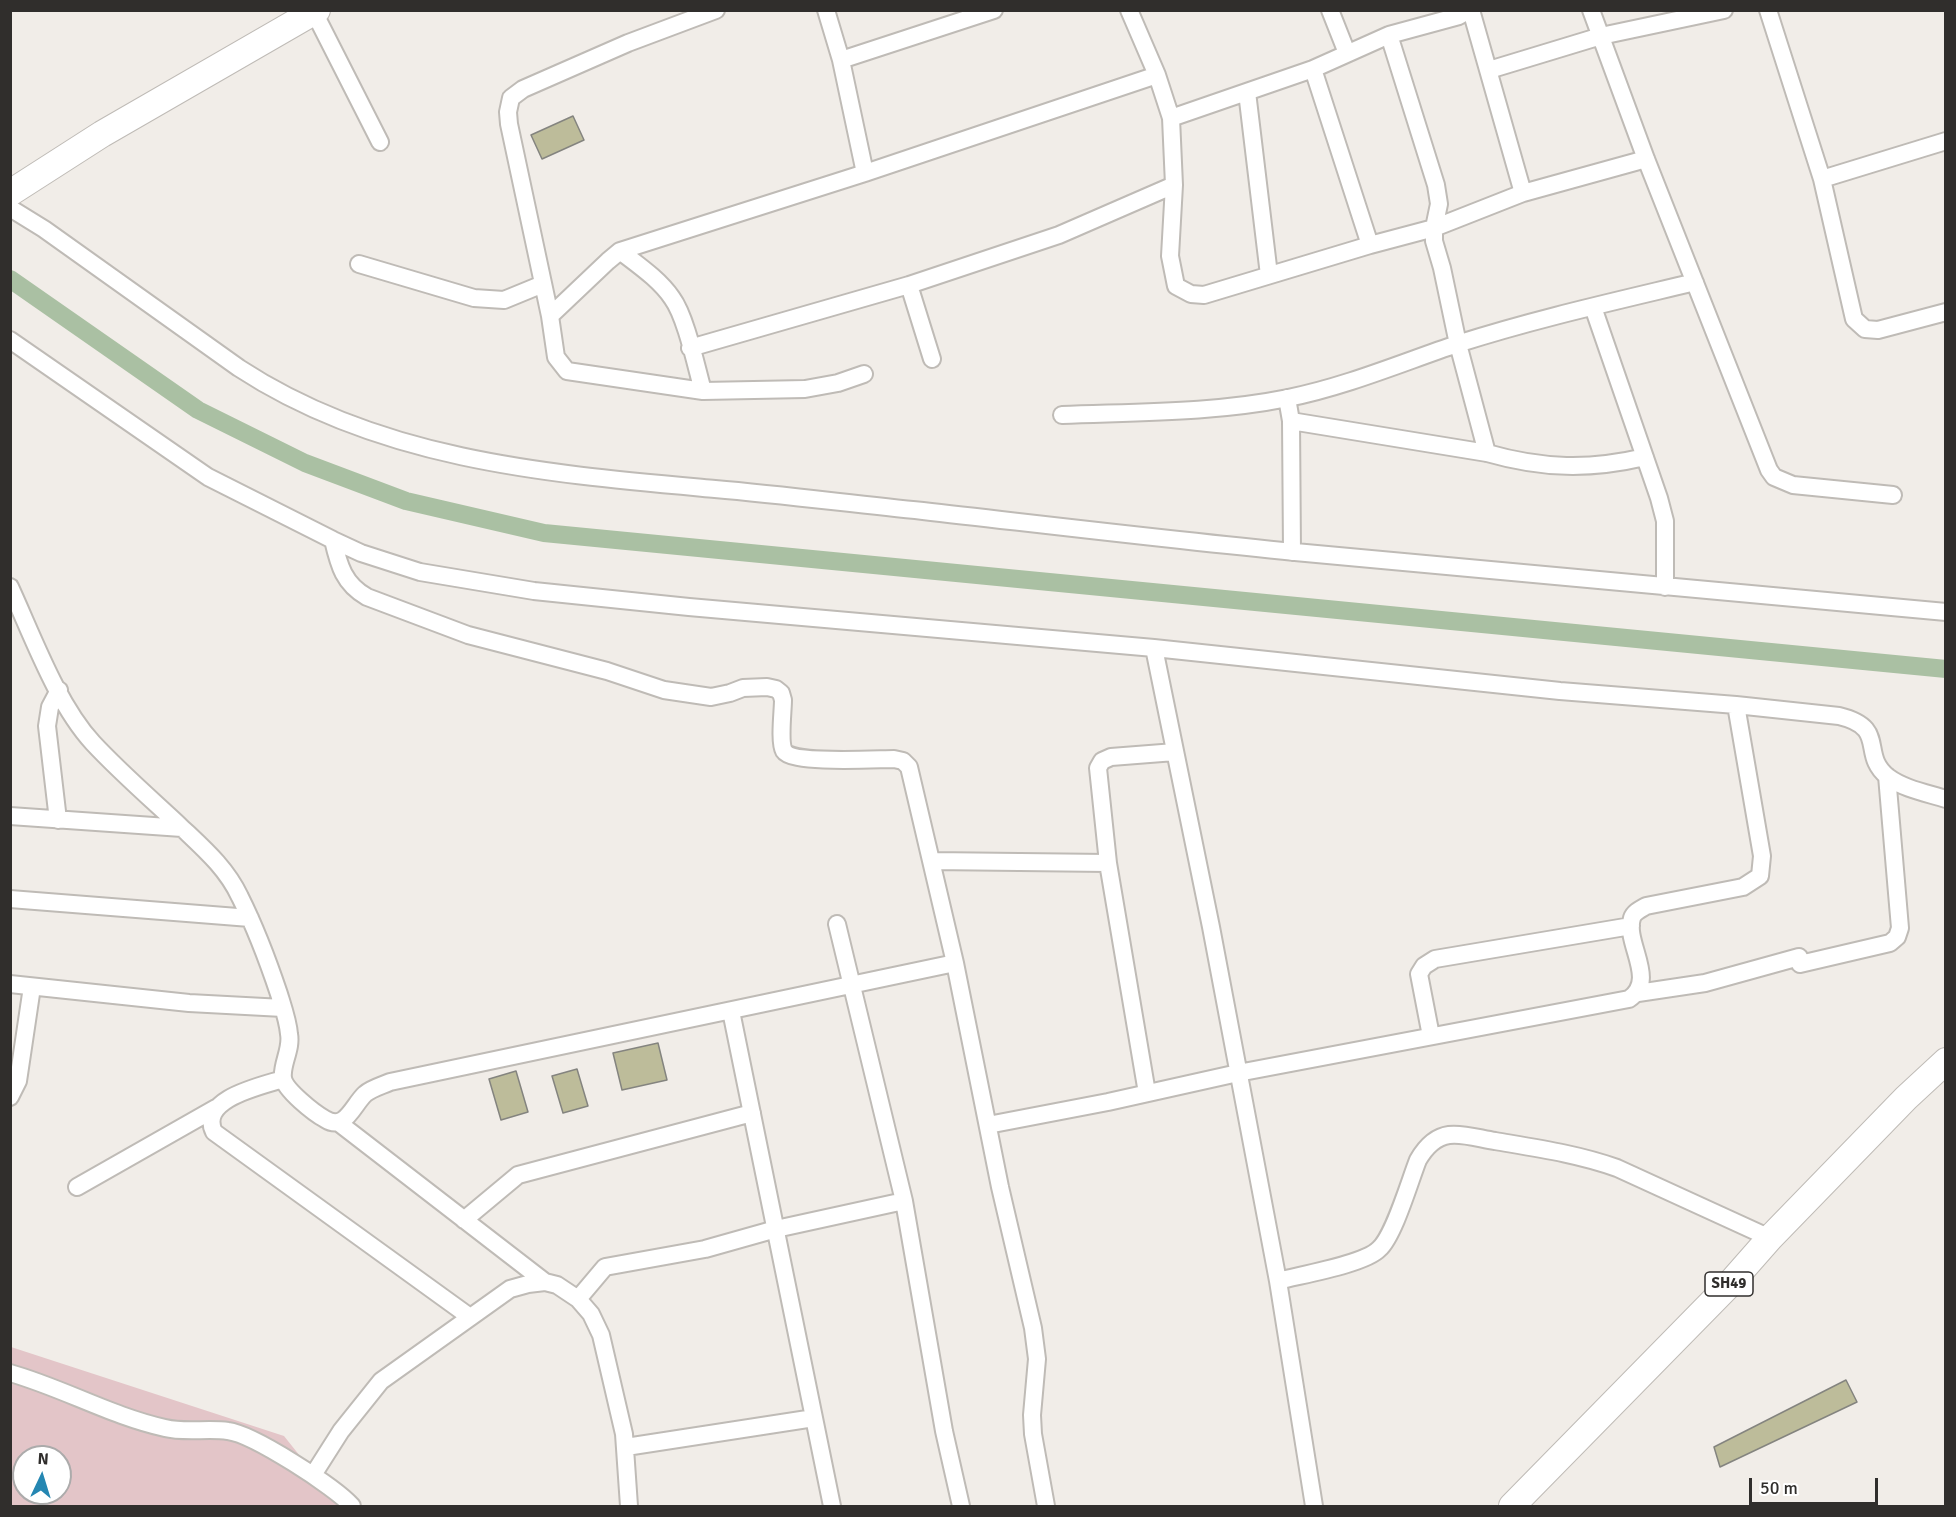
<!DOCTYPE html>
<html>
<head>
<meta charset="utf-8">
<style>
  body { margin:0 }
  #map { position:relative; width:1956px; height:1517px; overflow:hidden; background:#f1ede8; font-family:Signika,sans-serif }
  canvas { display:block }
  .frame { position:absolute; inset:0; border:12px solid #302e2c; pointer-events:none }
  .north { position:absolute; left:12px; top:1445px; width:60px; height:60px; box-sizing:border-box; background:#fff; border:2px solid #acabab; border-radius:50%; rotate:4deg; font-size:16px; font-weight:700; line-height:24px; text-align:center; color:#302e2c }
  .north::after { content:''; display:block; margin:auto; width:21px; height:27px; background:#2587b2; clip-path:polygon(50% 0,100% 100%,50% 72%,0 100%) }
  .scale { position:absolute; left:1749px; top:1478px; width:129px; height:27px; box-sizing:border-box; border:3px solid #302e2c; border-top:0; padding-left:8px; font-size:18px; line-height:21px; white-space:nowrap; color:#302e2c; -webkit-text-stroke:4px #fff; paint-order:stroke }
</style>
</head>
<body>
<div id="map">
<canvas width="1956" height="1517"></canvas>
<div class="frame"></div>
<div class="north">N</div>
<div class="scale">50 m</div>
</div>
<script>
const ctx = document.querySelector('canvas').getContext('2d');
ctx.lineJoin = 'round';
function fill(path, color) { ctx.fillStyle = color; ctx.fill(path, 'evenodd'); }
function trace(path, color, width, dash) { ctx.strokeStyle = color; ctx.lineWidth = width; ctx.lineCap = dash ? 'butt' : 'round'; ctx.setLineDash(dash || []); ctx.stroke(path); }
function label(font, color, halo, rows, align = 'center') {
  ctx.font = font + ' Signika,sans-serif'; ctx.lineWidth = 6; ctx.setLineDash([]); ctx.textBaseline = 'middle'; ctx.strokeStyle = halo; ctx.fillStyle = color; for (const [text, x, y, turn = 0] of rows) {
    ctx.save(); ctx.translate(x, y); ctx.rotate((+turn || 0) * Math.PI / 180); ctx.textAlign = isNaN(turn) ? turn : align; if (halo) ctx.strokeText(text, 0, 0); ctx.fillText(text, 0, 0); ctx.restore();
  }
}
const green = new Path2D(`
  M11,1347L284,1436L340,1506H11ZM24,1457H60V1493H24Z`);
const canal = new Path2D(`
  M10,279L198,410L305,463L406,501L544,533L1946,669`);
const building = new Path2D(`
  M573,116L584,140L542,159L531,135Z
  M658,1043L667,1080L622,1090L613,1053Z
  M577,1069L588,1106L563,1113L552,1076Z
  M516,1071L528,1112L501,1120L489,1079Z
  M1846,1380L1857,1402L1720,1467L1714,1447Z`);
const street = new Path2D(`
  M716,10L628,43L523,89L511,98L508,112L509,124L550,316L556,357L567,371L703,391L805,389L838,383L864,374
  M826,10L841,60L865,173
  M1129,10L1157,75L1171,118L1174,185L1170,256L1176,286L1191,294L1204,295L1370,245L1434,228L1523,193L1646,159
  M1330,10L1347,53
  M1471,10L1523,193
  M1591,10L1646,159L1769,470L1774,477L1793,485L1893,495
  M1768,10L1822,179L1854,319L1865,329L1878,330L1946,312
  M314,12L380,142
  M1389,35L1459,16L1469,10
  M841,60L994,10
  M1313,69L1370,245
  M1489,70L1601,36L1724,10
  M1247,92L1269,275
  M1171,118L1313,69L1389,35L1436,185L1439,204L1434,228V241L1442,268L1458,344L1487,453
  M1822,179L1946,141
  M10,208L44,229L239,368C381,461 550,474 715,489C784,495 853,504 923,511C1047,525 1171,540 1295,552C1512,573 1729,593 1946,612
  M620,251C638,265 659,279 672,298C686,317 696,366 703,391
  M359,264L474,298L504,300L543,284
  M909,285L932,359
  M1593,307L1659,498L1665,521V587
  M550,316L608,261L620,251L865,173L1157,75
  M10,340L208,477L333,540L361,553L420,572L534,591L689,607L1154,648L1560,691L1736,705L1839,716C1889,728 1859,754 1888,777C1904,789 1927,793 1946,799
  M690,348L909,285L1059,235L1174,185
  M1287,398L1291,421L1292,552
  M1062,415C1138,412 1214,413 1288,398C1347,386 1401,363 1457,344C1535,319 1616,301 1695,282
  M1291,421L1487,453C1543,469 1590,470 1645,457
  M333,540C339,566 344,584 367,597L468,635L607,671L664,690L711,697L730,693L743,688L767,687L776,689L781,693L783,700C783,711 779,742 784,751C792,764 876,759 894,759L903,761L909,767L955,963L1000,1187L1033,1328L1037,1359L1032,1415L1033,1434L1046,1506
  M10,587C33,637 57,704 93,743C120,772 150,798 179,825C202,847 226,867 240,897C256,929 268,961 279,994C283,1007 288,1021 289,1034C292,1049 281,1065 283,1078C285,1090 314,1113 325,1119C345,1132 353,1105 365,1094C372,1088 381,1086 390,1082L955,963
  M1154,648L1211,927L1278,1281L1314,1506
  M10,816L182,828
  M58,820L47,726L50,707L59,690
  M931,861L1108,863
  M10,899L250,918
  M837,924L904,1201L944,1431L961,1506
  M1800,964L1890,943L1897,937L1900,928L1887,776
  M10,984L189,1003L283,1008
  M1638,993L1705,983L1799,957
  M731,1011L832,1506
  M1431,1036L1419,974L1424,966L1435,959L1631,926
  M283,1079C261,1086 198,1099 214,1132L470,1317
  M1147,1093L1108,863L1098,768L1102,761L1111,757L1175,752
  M10,1097L18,1081L32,987
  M339,1123L545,1282
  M988,1125L1108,1102L1238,1073L1629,999C1658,980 1624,943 1632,918C1634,912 1641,909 1646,906L1743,887L1760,876L1762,856L1736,705
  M77,1187L216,1108
  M464,1220L518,1175L752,1113
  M1278,1281C1300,1275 1365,1264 1379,1249C1394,1236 1410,1180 1418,1160C1425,1148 1434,1137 1449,1135C1463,1133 1481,1139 1495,1141C1536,1148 1578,1154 1617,1168L1770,1238
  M578,1299L605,1267L705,1249L776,1229L904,1201
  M10,1373C63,1388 111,1416 165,1428C185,1433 208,1428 228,1431C253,1434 335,1487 352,1506
  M626,1447L814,1418
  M313,1475L341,1431L381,1381L510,1289L528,1284L545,1282L557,1285L578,1299L591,1314L601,1335L624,1434L629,1506`);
const primary = new Path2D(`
  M10,193L102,134L317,10
  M1512,1506L1726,1288L1770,1238L1906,1098L1946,1061`);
const shields = [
  [1729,1284,48]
];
const shieldNames = [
  ["SH49",1729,1284]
];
fill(green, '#e3c5c8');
trace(canal, '#aac0a3', 18);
fill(building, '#bdbc9a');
trace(building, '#84847f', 1.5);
trace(street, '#bfbbb6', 20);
trace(primary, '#bfbbb6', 28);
trace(street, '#fff', 16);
trace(primary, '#fff', 26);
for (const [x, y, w] of shields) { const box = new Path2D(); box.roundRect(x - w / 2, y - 12, w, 24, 4.5); ctx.fillStyle = '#fff'; ctx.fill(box); trace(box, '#302e2c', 1.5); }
label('bold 15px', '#302e2c', null, shieldNames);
</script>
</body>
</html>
